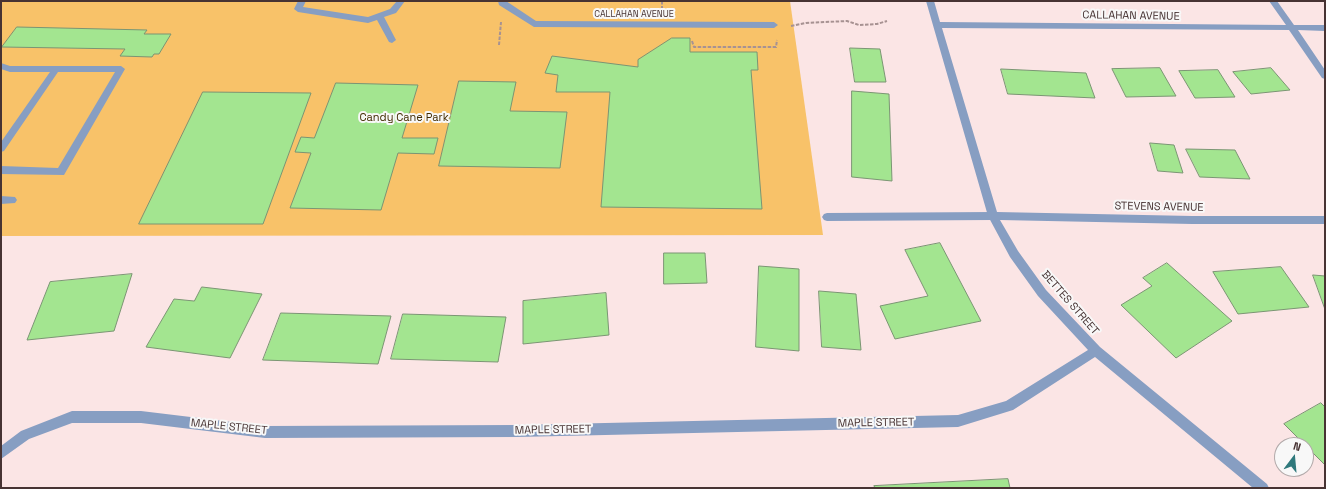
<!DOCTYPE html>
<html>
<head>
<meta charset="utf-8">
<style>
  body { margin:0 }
  #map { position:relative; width:1326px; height:489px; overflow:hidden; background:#fbe5e5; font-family:"Space Grotesk",sans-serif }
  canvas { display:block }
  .frame { position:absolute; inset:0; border:2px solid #473333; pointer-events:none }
  .north { position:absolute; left:1274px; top:437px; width:40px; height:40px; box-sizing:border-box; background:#f8f8f8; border:1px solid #b1a9a9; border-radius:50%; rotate:16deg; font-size:11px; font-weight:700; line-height:16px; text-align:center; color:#473333 }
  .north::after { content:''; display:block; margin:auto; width:14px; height:18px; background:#2f797c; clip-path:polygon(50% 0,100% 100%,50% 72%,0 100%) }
</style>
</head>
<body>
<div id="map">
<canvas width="1326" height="489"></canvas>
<div class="frame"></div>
<div class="north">N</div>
</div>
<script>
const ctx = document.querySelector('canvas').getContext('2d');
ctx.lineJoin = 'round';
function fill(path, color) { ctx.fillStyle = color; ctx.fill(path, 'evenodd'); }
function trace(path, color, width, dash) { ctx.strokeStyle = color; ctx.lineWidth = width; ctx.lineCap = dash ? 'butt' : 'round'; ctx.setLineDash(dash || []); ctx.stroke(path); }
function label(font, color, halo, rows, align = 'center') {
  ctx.font = font + ' "Space Grotesk",sans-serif'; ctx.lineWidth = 4; ctx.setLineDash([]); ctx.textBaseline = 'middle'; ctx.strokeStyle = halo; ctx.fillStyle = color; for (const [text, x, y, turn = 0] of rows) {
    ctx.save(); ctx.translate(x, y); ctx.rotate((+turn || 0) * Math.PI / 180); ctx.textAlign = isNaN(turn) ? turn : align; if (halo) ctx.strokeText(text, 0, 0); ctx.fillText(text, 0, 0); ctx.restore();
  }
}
const green = new Path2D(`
  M1,1H790L823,235L1,236Z`);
const building = new Path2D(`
  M17,27L147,30L144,34H171L159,54H154L152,57L120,56L125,49L2,47Z
  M672,38H690V52H757L758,70H751L762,209L601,207L610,92H556L558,75L545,73L552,56L638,67V60Z
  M850,48L880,49L886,82H855Z
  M1160,68L1176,96L1126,97L1112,69Z
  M1271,68L1290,90L1251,94L1233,72Z
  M1001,69L1086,73L1095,98L1008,94Z
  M1218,70L1235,97L1195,98L1179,71Z
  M459,81L516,82L510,111L567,112L560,168L439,166Z
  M336,83L418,85L402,138H438L434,154L398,153L381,210L290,208L311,153L295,152L301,137L314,138Z
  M852,91L889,94L892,181L852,177Z
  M203,92L311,93L263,224H139Z
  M1150,143L1174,145L1183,173L1158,171Z
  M1186,149L1235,150L1250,179L1200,177Z
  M940,243L981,321L895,339L880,306L928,296L905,250Z
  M664,253H705L707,283L664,284Z
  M1167,263L1232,321L1176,358L1121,305L1152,286L1143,278Z
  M759,266L799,269V351L756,347Z
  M1281,267L1309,307L1238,314L1213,272Z
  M132,274L114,331L27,340L50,282Z
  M1313,275L1325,276V309Z
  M202,287L262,294L230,358L146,347L174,299L194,301Z
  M819,291L856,294L861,350L822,347Z
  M606,293L609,335L523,344V301Z
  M281,313L391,316L378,364L263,360Z
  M403,314L506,317L498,362L391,359Z
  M1321,403L1325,407V465L1284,424Z
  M1008,479L1010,488H875L874,486Z`);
const path = new Path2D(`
  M662,1V8
  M791,26L806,23L847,21L859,25L877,24L887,21
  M692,41L694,47H776L777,40
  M499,45L501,22`);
const lane = new Path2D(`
  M298,1H306L303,7L368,17L390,9L397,1H405L396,13L384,17L396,40L392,43L389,42L377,20L368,23L298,12L294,9Z
  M498,1H506L536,21L774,22L778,25L774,28L534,27L499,5Z
  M1,63L10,66H121L125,69L64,175L1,174V166L58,168L115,72H58L4,151L1,152V142L50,72H10L1,69Z
  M1,196L15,197L17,200L15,203L1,204Z
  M993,212L996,213L998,216L996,219L993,220L827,221L824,220L822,217L824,214L827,213Z`);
const street = new Path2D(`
  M926,1H934L940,22L1286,25L1269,1H1277L1294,25H1325V31L1298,30L1325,70V79L1322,78L1289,30L942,28L997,212L1192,216H1325V224H1192L1000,220L1018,251L1046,290L1100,347L1267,484L1269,488H1253L1095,357L1013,410L958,427L517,437L265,438L141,423H72L29,439L1,459V446L21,431L72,411H141L265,426L517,425L958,415L1006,401L1088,350L1038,296L1010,257L988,216Z`);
const farStreetnames = [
  ["CALLAHAN AVENUE",634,15]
];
const streetNames = [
  ["CALLAHAN AVENUE",1131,16,1],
  ["STEVENS AVENUE",1159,207,1],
  ["BETTES STREET",1070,303,49],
  ["MAPLE STREET",876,423,-1],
  ["MAPLE STREET",229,427,6],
  ["MAPLE STREET",553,430,-1]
];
const parkNames = [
  ["Candy Cane Park",404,118]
];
fill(green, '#f8c269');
fill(building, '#a3e590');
trace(building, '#7b9573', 1);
trace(path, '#a79292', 2, [3.5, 1.5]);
fill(lane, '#879ec2');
fill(street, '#879ec2');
label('9px', '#473333', '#f8f8f8', farStreetnames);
label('11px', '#473333', '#f8f8f8', streetNames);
label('11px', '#412b00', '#f8f8f8', parkNames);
</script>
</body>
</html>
